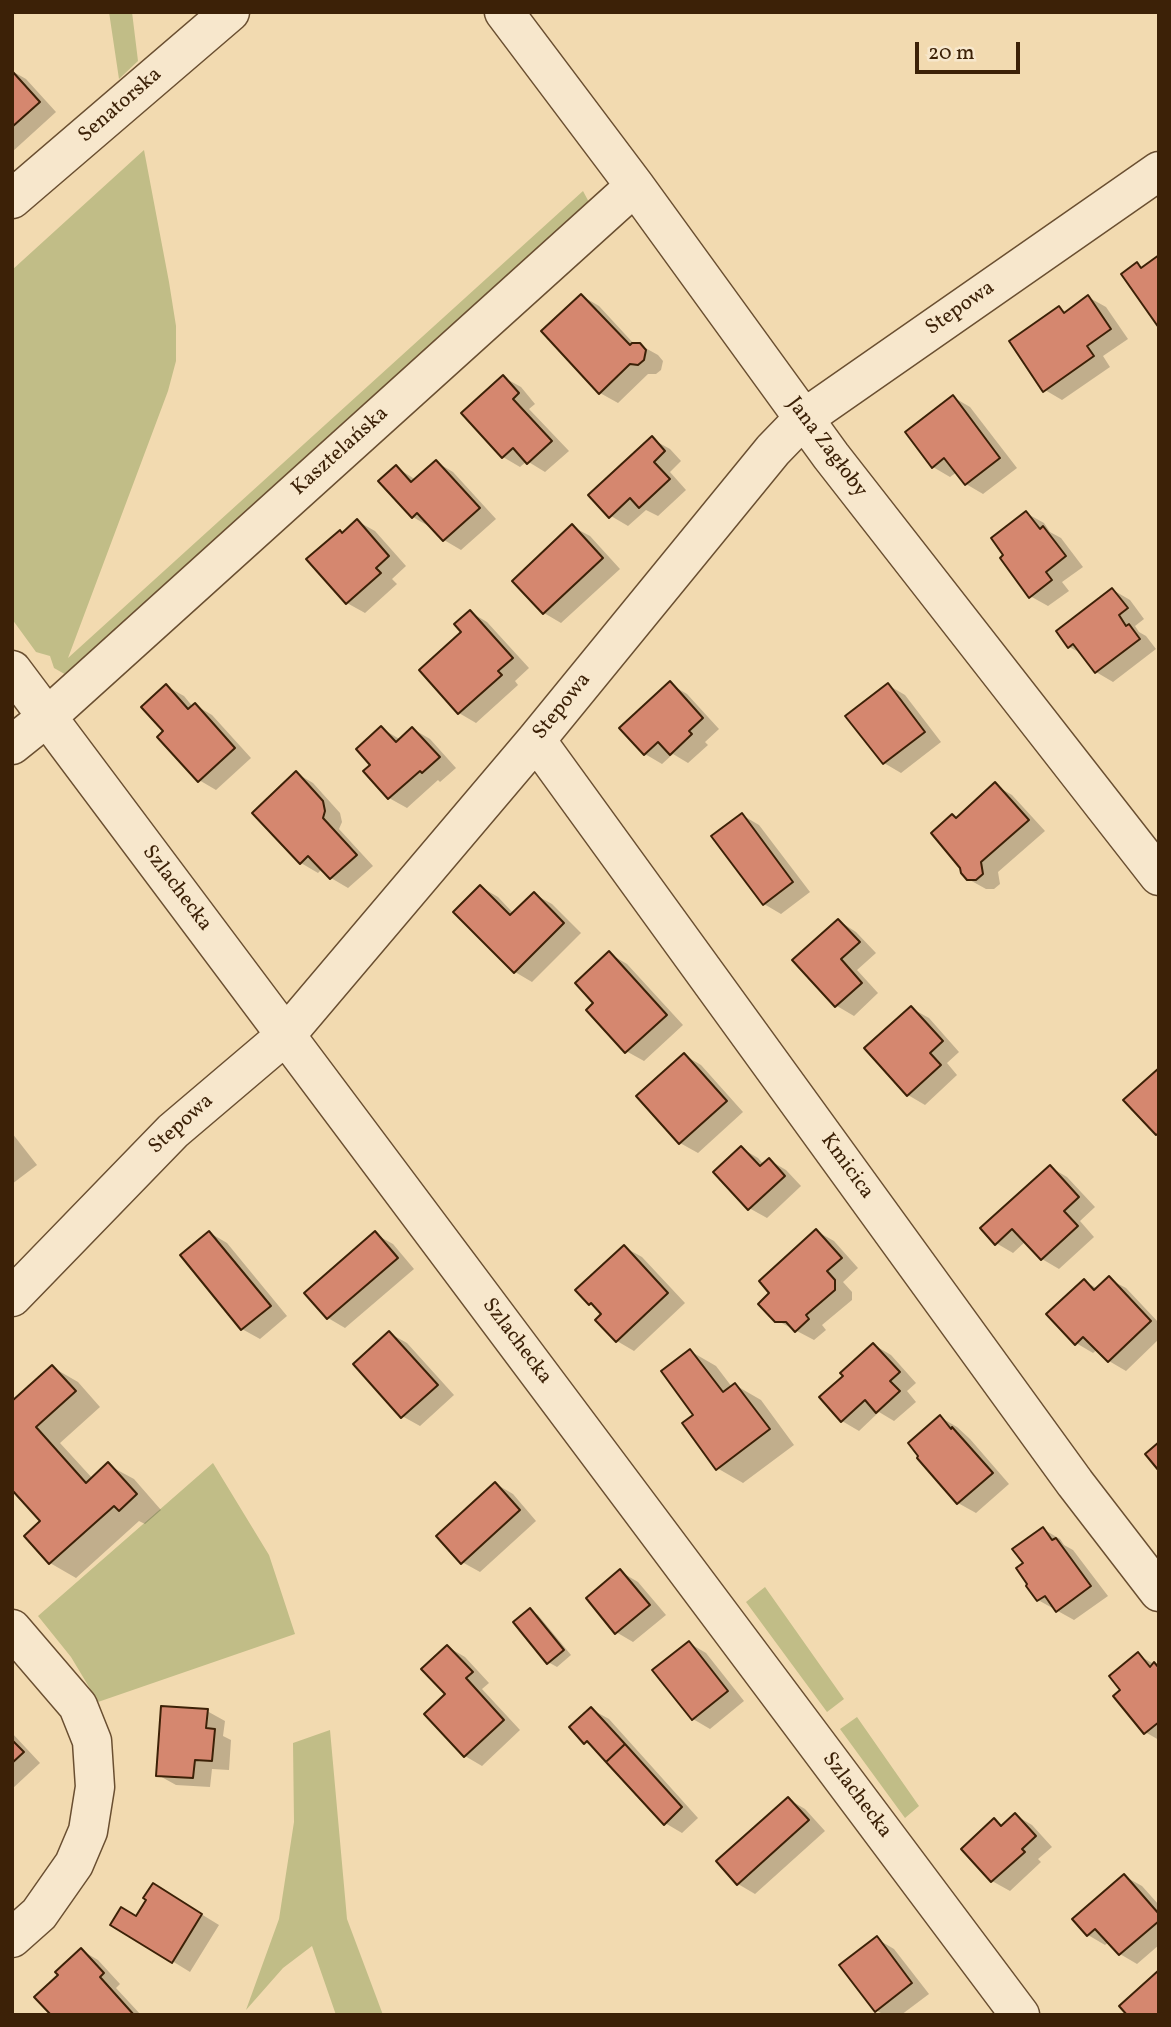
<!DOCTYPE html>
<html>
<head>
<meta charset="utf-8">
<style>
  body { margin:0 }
  #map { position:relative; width:1171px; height:2027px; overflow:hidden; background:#f2dab0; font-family:Vollkorn,serif }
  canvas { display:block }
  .frame { position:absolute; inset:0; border:14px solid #3c2107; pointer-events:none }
  .scale { position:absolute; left:915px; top:42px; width:105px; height:32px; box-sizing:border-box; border:4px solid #3c2107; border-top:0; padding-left:9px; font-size:21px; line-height:24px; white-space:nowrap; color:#3c2107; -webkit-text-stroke:5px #f7e7cc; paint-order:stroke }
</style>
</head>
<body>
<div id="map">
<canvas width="1171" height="2027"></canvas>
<div class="frame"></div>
<div class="scale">20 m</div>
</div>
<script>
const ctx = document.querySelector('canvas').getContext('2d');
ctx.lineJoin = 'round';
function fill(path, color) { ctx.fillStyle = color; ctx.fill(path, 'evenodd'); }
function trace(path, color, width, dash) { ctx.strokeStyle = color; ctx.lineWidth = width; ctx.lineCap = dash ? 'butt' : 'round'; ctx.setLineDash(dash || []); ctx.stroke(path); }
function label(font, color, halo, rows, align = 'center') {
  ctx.font = font + ' Vollkorn,serif'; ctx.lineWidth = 7; ctx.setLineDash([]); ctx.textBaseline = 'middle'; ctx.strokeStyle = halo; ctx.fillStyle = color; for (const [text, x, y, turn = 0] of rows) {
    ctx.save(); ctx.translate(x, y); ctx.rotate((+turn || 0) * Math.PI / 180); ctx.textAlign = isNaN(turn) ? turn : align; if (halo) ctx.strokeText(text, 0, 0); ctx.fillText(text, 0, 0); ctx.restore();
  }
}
const green = new Path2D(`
  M109,12H132L138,61L119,79Z
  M144,150L169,282L176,326V361L168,391L68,658L583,191L591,206L68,676L54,668L50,656L36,652L12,619V270Z
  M213,1463L269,1555L295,1634L98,1702L71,1657L38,1616Z
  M765,1587L844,1699L827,1712L746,1602Z
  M857,1717L919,1806L905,1818L840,1729Z
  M330,1730L347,1919L383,2015H336L312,1946L283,1968L246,2010L279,1919L294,1822L293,1743Z`);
const shadow = new Path2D(`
  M12,71L26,79L56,112L12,152Z
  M582,296L599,306L635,345H640L658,355L663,361L661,370L656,374H648L618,403L600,393Z
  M1088,297L1106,307L1128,339L1103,356L1110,367L1062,400L1045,390L1059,308L1067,313Z
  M503,377L521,387L535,404L529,409L569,451L545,472L527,461L520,467L503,457Z
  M953,397L970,407L1017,468L983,494L966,484L957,472L950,477L933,467Z
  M652,439L670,449L681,461L670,472L686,490L658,516L646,510L628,526L611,516Z
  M436,462L453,472L496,519L461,550L444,540L430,527L413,517L396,467L416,480Z
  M1026,513L1044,523L1050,532L1061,538L1083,567L1062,582L1069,591L1048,606L1030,596Z
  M357,521L375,531L406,566L392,579L397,584L365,613L347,603L309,559Z
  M573,527L590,536L620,569L561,623L544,613Z
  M1113,590L1130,600L1144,619L1135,626L1139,632L1146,636L1156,649L1113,682L1096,672L1083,654L1069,647Z
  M470,612L487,622L529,668L515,681L518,685L476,723L459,713L463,632Z
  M670,684L687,694L719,729L705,742L708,745L688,763L673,754L662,764L645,754L621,728Z
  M888,685L905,695L941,742L901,773L884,763Z
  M166,686L184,696L193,707L195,705L212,715L251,758L216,790L199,780L165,731Z
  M381,728L401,740L413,729L430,739L456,768L440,782L438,780L407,808L389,798L365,771L373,765Z
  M296,773L313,783L340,813L342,822L339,829L373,866L348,888L331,878L322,869L318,873L301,863Z
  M995,785L1012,795L1045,831L998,872L1000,884L994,889H986L968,879L957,819Z
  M742,815L759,825L810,892L781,914L764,904Z
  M481,887L498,897L514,914L534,894L552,904L581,933L532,982L515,972Z
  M839,921L856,932L876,953L857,970L878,993L854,1016L837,1006L794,960Z
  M610,954L627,964L683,1025L644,1061L626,1051L596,1003Z
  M911,1008L929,1018L959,1052L947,1063L957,1075L925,1105L908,1095Z
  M684,1055L701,1065L743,1112L698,1153L680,1143Z
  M12,1133L37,1165L12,1184Z
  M741,1148L758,1158L764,1165L769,1160L786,1170L801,1186L767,1218L749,1208Z
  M1050,1167L1067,1177L1095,1207L1080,1221L1094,1237L1059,1269L1042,1259L1026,1241L1013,1253L996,1243Z
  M816,1231L834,1241L858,1268L843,1282L852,1292V1300L822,1325L826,1330L814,1340L776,1320Z
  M210,1233L227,1243L287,1316L260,1339L242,1329Z
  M375,1234L393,1244L414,1269L345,1328L328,1318Z
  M624,1247L642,1257L685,1303L634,1351L617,1341L604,1314L590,1303Z
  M1109,1279L1126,1288L1159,1323V1339L1126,1371L1109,1361L1098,1349L1093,1353L1076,1343L1084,1281L1098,1289Z
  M389,1333L407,1343L454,1395L420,1426L402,1416Z
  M874,1345L891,1355L916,1383L907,1391L916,1402L894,1421L879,1412L859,1431L842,1421L821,1398L845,1376Z
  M690,1351L716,1366L732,1387L735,1385L761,1400L794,1445L743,1483L717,1468L695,1415Z
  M52,1367L78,1382L100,1407L60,1443L93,1479L108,1465L134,1479L161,1510L145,1524L139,1521L76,1578L50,1563L26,1536L43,1521L12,1487Z
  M940,1417L957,1427L970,1439L1009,1484L976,1513L958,1503Z
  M496,1484L513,1494L536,1521L480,1572L462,1562Z
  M1043,1529L1060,1539L1064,1545L1073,1550L1108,1596L1074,1620L1038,1600L1025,1563Z
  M621,1572L638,1582L666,1615L633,1642L616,1632Z
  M530,1610L538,1615L571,1655L557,1667L548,1662Z
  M689,1643L706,1653L744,1701L710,1729L693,1719Z
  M448,1647L465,1657L489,1683L482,1689L520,1730L482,1766L465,1756L447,1695Z
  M1138,1655L1159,1667V1740L1145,1732L1123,1691Z
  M591,1709L609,1719L698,1818L682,1833L665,1823L597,1749L585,1742Z
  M207,1711L225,1721L223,1736L231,1740L229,1770L212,1769L210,1787L176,1785L158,1775Z
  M12,1733L40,1763L12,1789Z
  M788,1799L805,1809L825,1831L755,1894L738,1884Z
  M1015,1815L1032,1825L1052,1847L1038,1859L1041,1862L1010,1891L992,1881L963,1849L994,1820L1003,1826Z
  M1124,1876L1142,1886L1159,1905V1945L1137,1964L1120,1954L1109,1942L1105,1945L1088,1935Z
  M170,1895L219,1925L190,1972L112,1924L136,1918Z
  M877,1939L894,1949L929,1994L901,2015H884L876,2010Z
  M81,1950L98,1960L120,1984L116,1988L141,2015H53L61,1976Z`);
const building = new Path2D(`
  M12,71L40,102L12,127Z
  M1159,255V328L1121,274L1137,262L1141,268Z
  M581,294L630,345L632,343H640L646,350L644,360L638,365L630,364L599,394L541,331Z
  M1088,295L1111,329L1087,346L1094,356L1043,392L1009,341L1059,306L1064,313Z
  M503,375L519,393L513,399L552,441L527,464L513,448L502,458L461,413Z
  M953,395L1000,458L965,485L944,458L932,468L905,432Z
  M652,436L665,451L654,462L670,479L639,508L630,498L609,518L588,495Z
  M436,460L480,508L443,541L417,513L412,518L378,481L396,465L411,482Z
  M1026,511L1040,529L1043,526L1066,556L1046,572L1052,580L1029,598L1000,558L1003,555L991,538Z
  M357,519L389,556L376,568L381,573L346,604L306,559L340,530L342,533Z
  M572,524L603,558L543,614L512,581Z
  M1112,588L1128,608L1119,615L1126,626L1129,624L1140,639L1095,673L1073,644L1068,648L1056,631Z
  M470,610L513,658L498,671L502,675L458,714L419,670L461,632L454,624Z
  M670,681L703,718L689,731L692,734L670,755L658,742L644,755L619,728Z
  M888,683L925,732L883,764L845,716Z
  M166,684L188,709L195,703L235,748L198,782L157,737L163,731L141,707Z
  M381,726L396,742L412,727L440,757L422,773L420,771L388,799L363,771L370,765L356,749Z
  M296,771L323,801L325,811L323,818L357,855L330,879L308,856L300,864L252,813Z
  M995,782L1029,820L981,862L983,874L976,880H967L961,873L960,868L931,833L952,814L956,818Z
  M742,813L793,882L763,905L711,836Z
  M480,885L510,915L534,892L564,923L514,973L453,912Z
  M838,919L860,942L841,959L862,983L835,1007L792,960Z
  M609,951L667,1015L625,1053L586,1010L593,1003L575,983Z
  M911,1006L943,1041L930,1053L941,1065L907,1096L864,1048Z
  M684,1053L727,1101L679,1144L636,1096Z
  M1159,1068V1133L1156,1135L1123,1100Z
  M741,1146L760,1166L769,1158L785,1176L748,1210L713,1172Z
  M1050,1165L1079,1197L1064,1211L1078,1226L1041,1260L1012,1229L995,1245L980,1228Z
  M816,1229L842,1258L827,1271L835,1280V1290L806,1315L809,1319L795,1332L786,1322H775L758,1304L769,1293L759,1281Z
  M209,1231L271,1306L241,1330L180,1255Z
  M375,1231L398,1258L327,1319L304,1293Z
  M624,1245L668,1293L616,1342L595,1320L601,1314L591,1303L589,1305L575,1290Z
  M1109,1276L1151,1321L1108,1362L1083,1337L1075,1345L1046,1314L1084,1279L1094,1290Z
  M389,1331L438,1385L401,1418L353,1364Z
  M873,1343L900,1372L890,1381L900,1391L876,1413L865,1400L841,1422L819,1397L843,1376L840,1373Z
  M690,1349L723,1392L735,1383L770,1429L716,1470L682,1423L693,1415L661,1371Z
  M52,1365L76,1391L36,1427L86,1483L108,1462L137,1494L119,1511L114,1506L49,1564L24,1536L40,1521L12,1490V1401Z
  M940,1415L951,1429L952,1427L993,1473L957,1504L917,1458L918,1456L908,1443Z
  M1159,1442V1471L1145,1454Z
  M495,1482L520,1510L461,1564L436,1536Z
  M1043,1527L1052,1540L1056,1538L1091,1586L1056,1612L1045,1596L1037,1601L1026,1586L1027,1584L1016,1568L1023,1563L1012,1549Z
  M620,1569L650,1605L615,1634L586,1598Z
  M530,1608L564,1650L547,1664L513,1622Z
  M689,1641L728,1691L692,1720L652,1670Z
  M447,1645L473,1672L466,1678L504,1720L464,1757L424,1714L445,1694L421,1669Z
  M1138,1652L1150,1667L1154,1662L1159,1668V1722L1144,1734L1113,1696L1120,1690L1109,1676Z
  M161,1706L208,1709L206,1728L215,1729L212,1761L195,1760L193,1778L156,1776Z
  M591,1707L625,1744L606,1762L587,1741L584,1744L569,1727Z
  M12,1740L24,1752L12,1763Z
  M625,1744L682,1807L664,1825L606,1762Z
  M788,1797L809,1820L737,1885L716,1861Z
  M1015,1813L1036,1836L1022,1849L1025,1852L991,1882L961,1849L994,1818L1001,1826Z
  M1124,1874L1159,1914V1921L1119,1955L1095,1929L1087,1936L1072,1919Z
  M153,1883L202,1914L172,1963L110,1925L121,1907L136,1916L146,1900L143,1898Z
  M877,1936L912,1983L875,2012L839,1965Z
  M81,1948L104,1973L100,1977L134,2015H51L34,1997L58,1975L55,1972Z
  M1159,1970V2015H1127L1119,2006Z`);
const minor = new Path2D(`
  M504,12L635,186L831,456L1159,876
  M12,199L230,12
  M12,670L1020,2015
  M536,740L1075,1483L1159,1592
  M12,745L47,717L635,186
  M12,1297L173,1131L286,1035L536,740L773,450L803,419L1159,171
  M12,1629L78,1706L92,1741L95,1787L88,1831L74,1864L39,1914L12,1938`);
const streetNames = [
  ["Senatorska",121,106,-41],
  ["Stepowa",961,309,-35],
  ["Jana Zagłoby",826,448,53],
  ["Kasztelańska",341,452,-42],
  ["Stepowa",563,707,-51],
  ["Szlachecka",176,889,53],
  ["Stepowa",182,1125,-42],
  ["Kmicica",846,1167,54],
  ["Szlachecka",516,1342,53],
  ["Szlachecka",856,1796,53]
];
fill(green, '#c1bd87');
fill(shadow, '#0003');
fill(building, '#d5876f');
trace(building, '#3c2107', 2);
trace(minor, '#6a4f31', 41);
trace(minor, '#f7e7cc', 38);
label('21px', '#3c2107', '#f7e7cc', streetNames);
</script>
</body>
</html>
